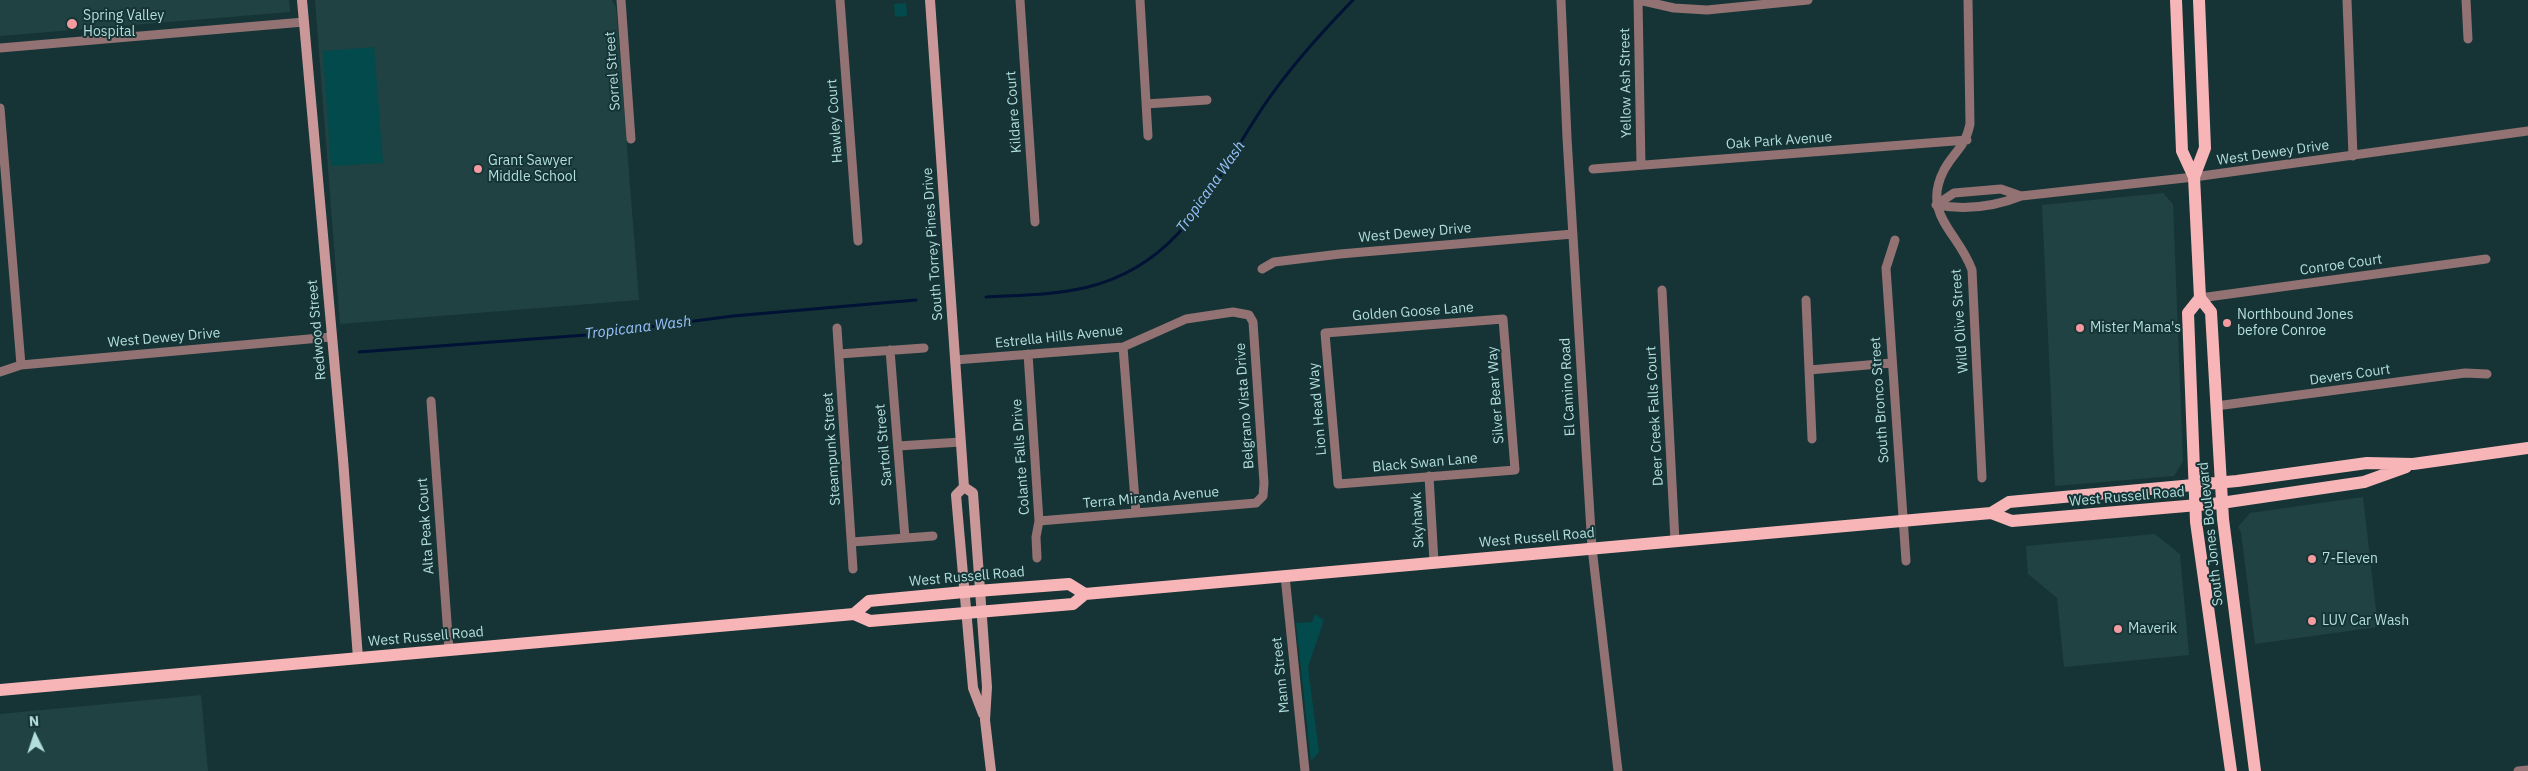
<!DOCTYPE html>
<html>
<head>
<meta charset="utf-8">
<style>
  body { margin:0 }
  #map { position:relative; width:2528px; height:771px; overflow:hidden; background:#163435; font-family:"IBM Plex Sans",sans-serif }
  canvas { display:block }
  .north { position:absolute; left:10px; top:711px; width:50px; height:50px; -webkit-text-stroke:4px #163435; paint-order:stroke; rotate:356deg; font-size:14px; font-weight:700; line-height:20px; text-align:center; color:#b3dede }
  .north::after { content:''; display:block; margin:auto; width:18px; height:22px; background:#b3dede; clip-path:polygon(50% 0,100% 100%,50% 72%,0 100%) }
</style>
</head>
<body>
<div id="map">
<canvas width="2528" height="771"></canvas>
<div class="north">N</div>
</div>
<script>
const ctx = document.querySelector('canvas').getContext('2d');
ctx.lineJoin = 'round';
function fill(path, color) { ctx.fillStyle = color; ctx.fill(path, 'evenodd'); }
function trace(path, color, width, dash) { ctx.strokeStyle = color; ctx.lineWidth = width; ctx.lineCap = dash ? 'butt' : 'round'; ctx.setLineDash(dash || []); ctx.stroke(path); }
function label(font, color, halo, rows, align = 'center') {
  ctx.font = font + ' "IBM Plex Sans",sans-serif'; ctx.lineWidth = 4; ctx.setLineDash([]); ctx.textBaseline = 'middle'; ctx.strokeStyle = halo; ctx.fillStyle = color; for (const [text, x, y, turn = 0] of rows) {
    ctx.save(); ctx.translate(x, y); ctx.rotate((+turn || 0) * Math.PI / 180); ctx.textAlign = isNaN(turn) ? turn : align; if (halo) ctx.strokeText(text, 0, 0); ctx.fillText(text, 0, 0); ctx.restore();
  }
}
const built = new Path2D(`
  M0,0H289L290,12L0,36Z
  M315,0H612L616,7L639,300L340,324Z
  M2163,193L2173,204L2183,461L2174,476L2055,486L2042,205Z
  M2363,497L2378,627L2255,644L2241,532L2238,527L2250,513Z
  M2155,534L2180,554L2189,655L2064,667L2057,598L2028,574L2026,546Z
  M201,695L208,771H0V714Z`);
const green = new Path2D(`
  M906,3L907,16L895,17L894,4Z
  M374,47L383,163L331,166L323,51Z
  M1315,614L1324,620L1308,667L1319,752L1311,761L1296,623L1312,622Z`);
const stream = new Path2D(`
  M986,297C1020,295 1055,295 1088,287C1185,263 1213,181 1263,107C1289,68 1320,34 1353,0
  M359,352L586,335L733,316L916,300`);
const street = new Path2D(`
  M621,0L631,139
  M840,0L858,241
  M1020,0L1035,222
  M1140,0L1148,136
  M1561,0L1567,138L1592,548L1618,771
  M1638,0L1641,165
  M1639,0L1674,8L1707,10L1808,0
  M1968,0L1970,124C1965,148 1955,150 1944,170C1921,215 1958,231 1972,270L1982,478
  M2347,0L2353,156
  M2466,0L2468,39
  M0,48L304,22
  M1146,104L1207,100
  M0,108L21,365
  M1593,169L1967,140
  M1936,205C1965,210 1994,207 2021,196L2194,177L2528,131
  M1936,205L1954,193L2001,189L2021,196
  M1895,240L1886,268L1906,561
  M1262,269L1274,262L1340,254L1573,234
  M1662,290L1675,541
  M2200,298L2486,259
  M1806,300L1812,439
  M1503,319L1515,470L1338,484L1325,333Z
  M837,328L853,569
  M1123,347L1136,513
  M890,350L905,538
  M839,354L924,348
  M1028,354L1039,521L1036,537L1037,558
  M955,360L1123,347L1186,319L1233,312L1249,315L1253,322L1264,483L1263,496L1256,503L1039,521
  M1809,370L1891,363
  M0,372L21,365L331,337
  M431,401L449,650
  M2216,406L2465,373L2487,374
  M898,446L961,442
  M1429,476L1434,562
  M852,542L933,536
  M1285,576L1305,771
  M2518,771L2528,770`);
const secondary = new Path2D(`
  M302,0L343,459L358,658
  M930,0L964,487L973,493L987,687L985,720L991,771
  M964,487L956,495L973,688L983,714`);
const primary = new Path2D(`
  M2176,0L2182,151L2194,177L2200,298L2211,312L2223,519L2255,771
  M2194,177L2205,148L2199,0
  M2200,298L2188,313L2196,522L2231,771
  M1991,513L2012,521L2221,503L2364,482L2406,467
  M854,614L869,601L964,592L1069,584L1085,594
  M0,690L854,614L870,621L1073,604L1085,594L1991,513L2009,502L2237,481L2367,463L2413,464L2528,448`);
const markers = [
  [72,24,6,"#f49b9f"],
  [478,169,5,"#f49b9f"],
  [2227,323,5,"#f49b9f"],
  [2080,328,5,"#f49b9f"],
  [2312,559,5,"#f49b9f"],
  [2312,621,5,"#f49b9f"],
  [2118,629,5,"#f49b9f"]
];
const poiNames = [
  ["Spring Valley",83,16],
  ["Hospital",83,32],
  ["Grant Sawyer",488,161],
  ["Middle School",488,177],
  ["Northbound Jones",2237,315],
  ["before Conroe",2237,331],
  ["Mister Mama's",2090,328],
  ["7-Eleven",2322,559],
  ["LUV Car Wash",2322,621],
  ["Maverik",2128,629]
];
const streetNames = [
  ["Sorrel Street",613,71,-94],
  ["Yellow Ash Street",1626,83,-91],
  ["Kildare Court",1014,112,-94],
  ["Hawley Court",835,121,-94],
  ["Oak Park Avenue",1779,141,-4],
  ["West Dewey Drive",2273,153,-8],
  ["West Dewey Drive",1415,233,-5],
  ["South Torrey Pines Drive",933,244,-94],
  ["Conroe Court",2341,265,-8],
  ["Golden Goose Lane",1413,312,-4],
  ["Wild Olive Street",1960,321,-94],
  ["Redwood Street",317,330,-95],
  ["Estrella Hills Avenue",1059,337,-6],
  ["West Dewey Drive",164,338,-5],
  ["Devers Court",2350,375,-8],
  ["El Camino Road",1568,387,-93],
  ["Silver Bear Way",1496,395,-94],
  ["South Bronco Street",1880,400,-94],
  ["Belgrano Vista Drive",1245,406,-94],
  ["Lion Head Way",1318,409,-95],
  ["Deer Creek Falls Court",1655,416,-93],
  ["Sartoil Street",884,445,-95],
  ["Steampunk Street",832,449,-94],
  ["Colante Falls Drive",1021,457,-94],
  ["Black Swan Lane",1425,463,-5],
  ["West Russell Road",2127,497,-5],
  ["Terra Miranda Avenue",1151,498,-5],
  ["Skyhawk",1418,520,-93],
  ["Alta Peak Court",426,526,-94],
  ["South Jones Boulevard",2211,534,-96],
  ["West Russell Road",1537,538,-5],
  ["West Russell Road",967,577,-5],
  ["West Russell Road",426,637,-5],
  ["Mann Street",1281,675,-96]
];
const waterNames = [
  ["Tropicana Wash",1211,187,-55],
  ["Tropicana Wash",638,328,-7]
];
fill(built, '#204243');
fill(green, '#024a4b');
trace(stream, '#001235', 3);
trace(street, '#927273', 9);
trace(secondary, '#cb989a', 10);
trace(primary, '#f7b5b7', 12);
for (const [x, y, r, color] of markers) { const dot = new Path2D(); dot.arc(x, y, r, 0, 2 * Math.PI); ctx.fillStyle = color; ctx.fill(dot); trace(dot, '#163435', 2); }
label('14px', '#b3dede', '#163435', poiNames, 'left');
label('14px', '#b3dede', '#163435', streetNames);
label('italic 15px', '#99c3fe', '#163435', waterNames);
</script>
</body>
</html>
